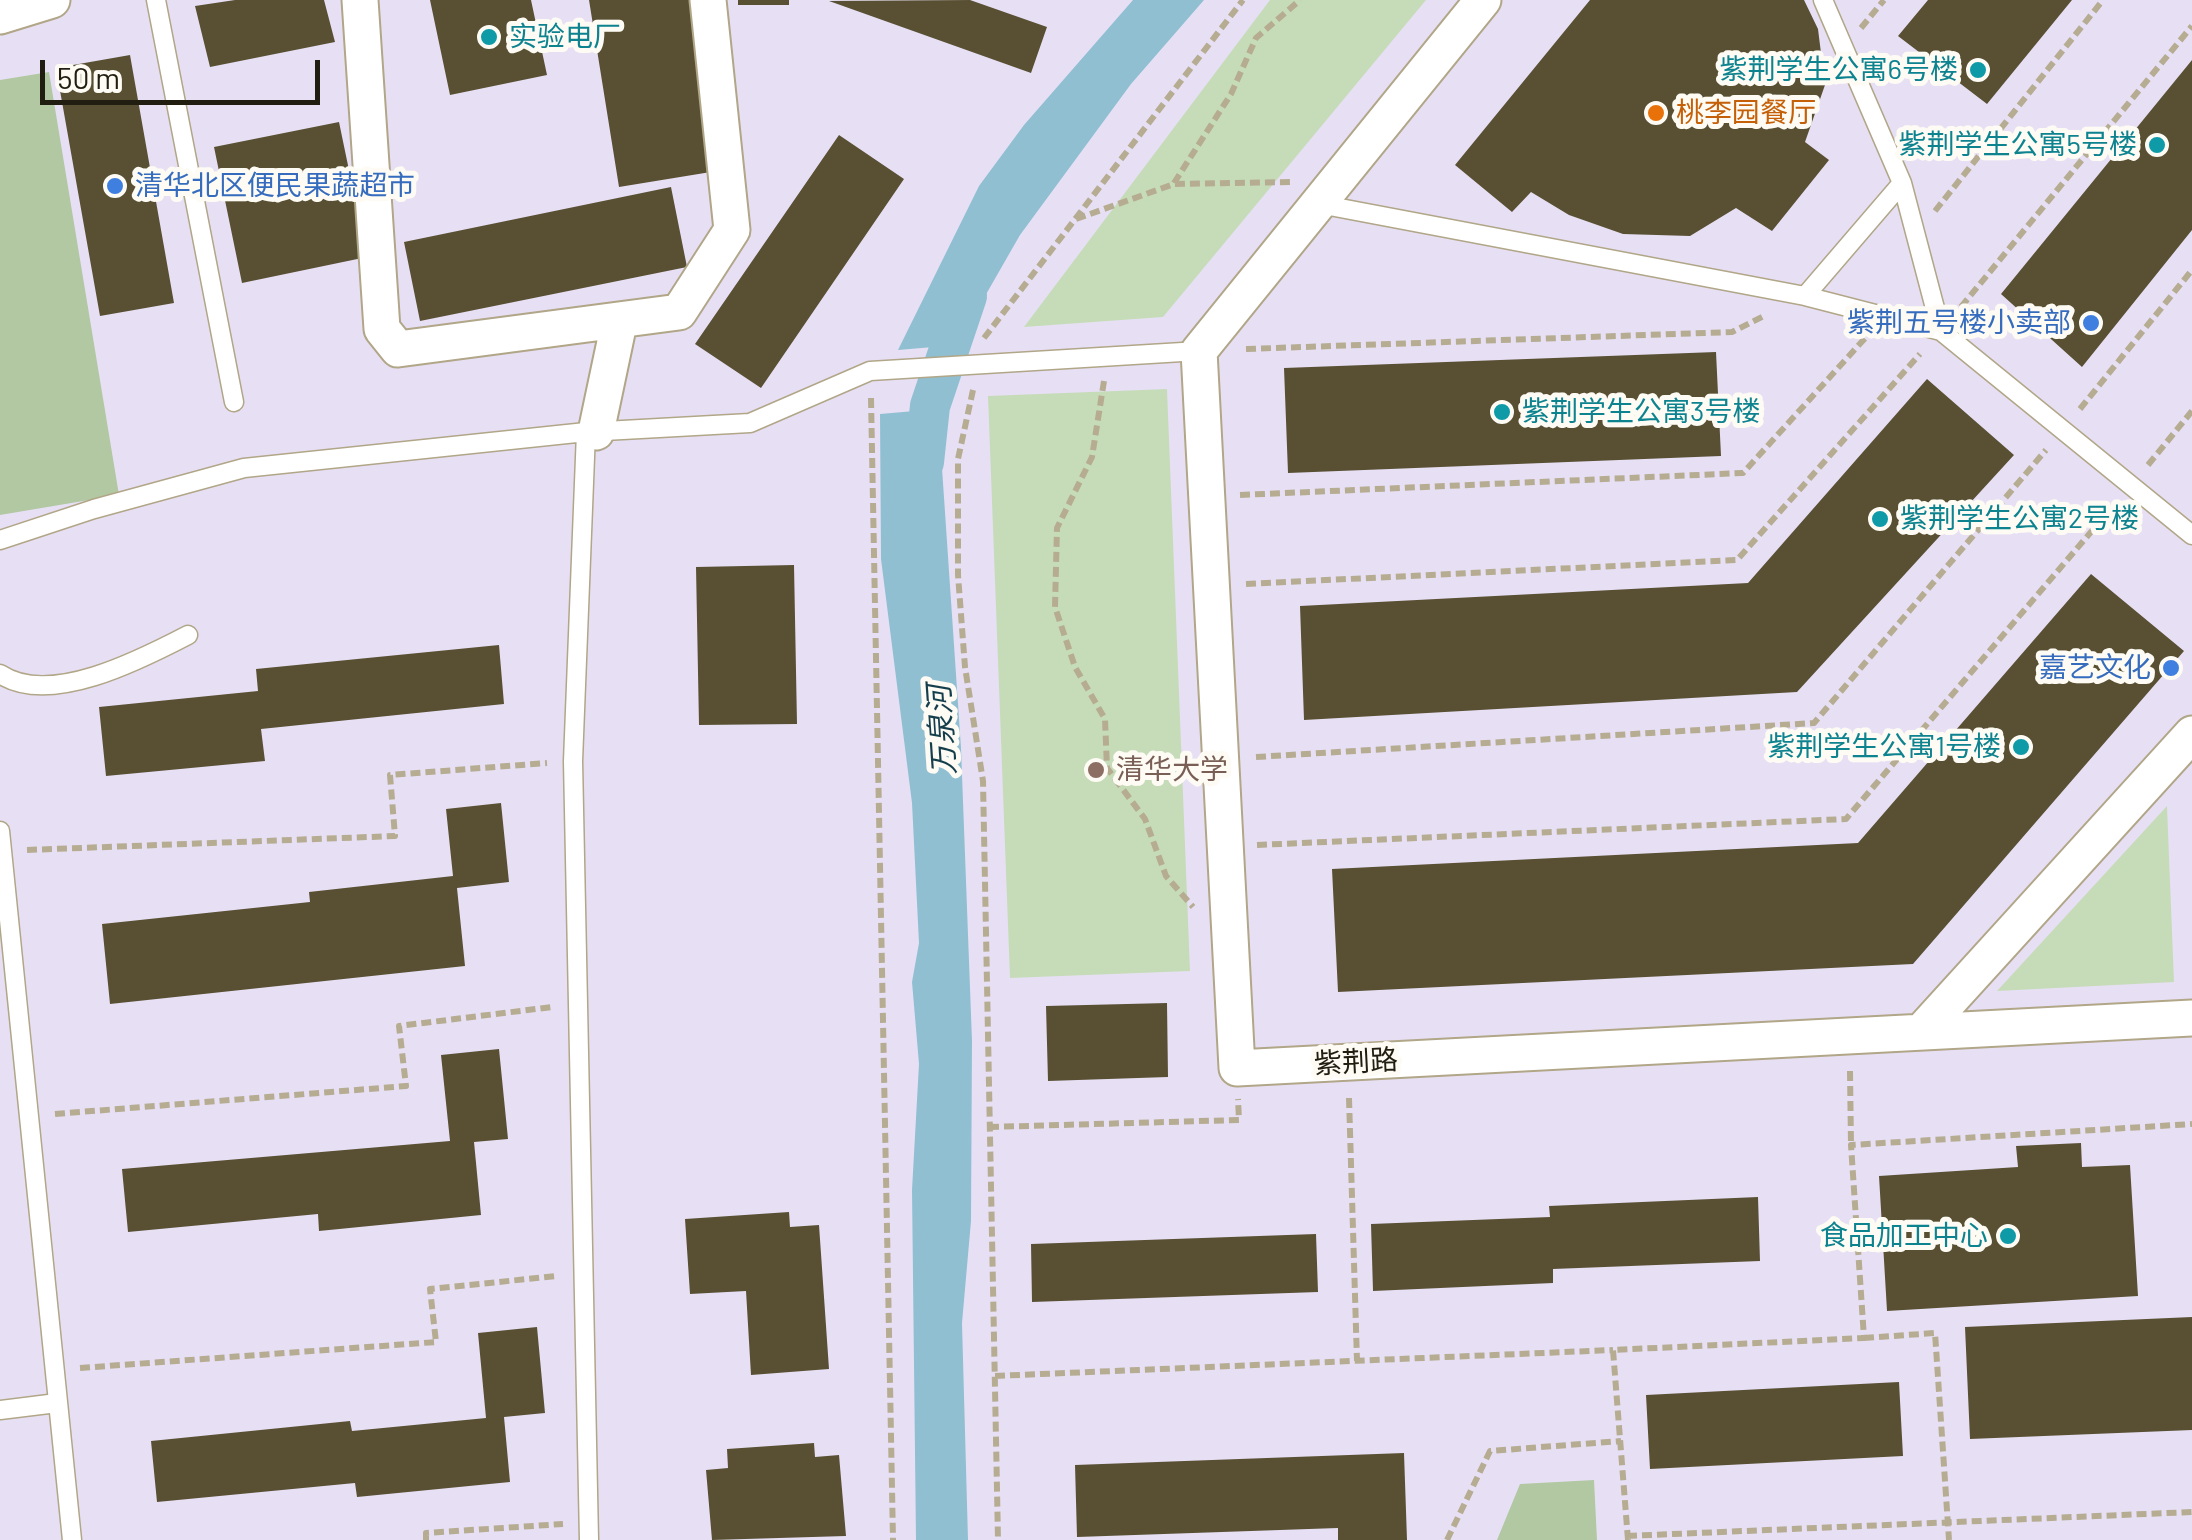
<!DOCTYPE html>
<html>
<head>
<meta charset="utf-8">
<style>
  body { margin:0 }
  #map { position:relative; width:2192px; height:1540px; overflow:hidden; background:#f9edcc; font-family:Barlow,sans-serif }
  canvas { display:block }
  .scale { position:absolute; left:40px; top:60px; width:280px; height:45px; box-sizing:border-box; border:5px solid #211d11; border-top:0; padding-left:12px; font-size:30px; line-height:35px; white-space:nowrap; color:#211d11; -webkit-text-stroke:8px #fdfbf4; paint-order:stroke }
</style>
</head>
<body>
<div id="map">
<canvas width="2192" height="1540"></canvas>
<div class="scale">50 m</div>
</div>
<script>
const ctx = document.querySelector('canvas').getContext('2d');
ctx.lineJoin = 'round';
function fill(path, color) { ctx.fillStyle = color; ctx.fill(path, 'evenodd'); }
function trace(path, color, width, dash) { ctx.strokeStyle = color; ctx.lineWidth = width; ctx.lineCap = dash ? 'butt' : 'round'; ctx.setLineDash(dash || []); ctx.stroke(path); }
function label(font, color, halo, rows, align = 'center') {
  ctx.font = font + ' Barlow,"Noto Sans SC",sans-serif'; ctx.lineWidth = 10; ctx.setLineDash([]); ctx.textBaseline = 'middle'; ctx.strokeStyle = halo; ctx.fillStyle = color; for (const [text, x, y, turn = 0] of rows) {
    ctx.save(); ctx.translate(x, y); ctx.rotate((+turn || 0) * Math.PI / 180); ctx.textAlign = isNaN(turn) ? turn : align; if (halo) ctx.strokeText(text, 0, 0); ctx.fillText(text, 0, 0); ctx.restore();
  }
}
const education = new Path2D(`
  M0,0H2192V1540H0Z`);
const green = new Path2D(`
  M1270,0H1426L1163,317L1024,327Z
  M1167,389L1190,971L1010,978L988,396Z
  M2167,806L2174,982L1997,991Z`);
const forest = new Path2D(`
  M49,72L119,495L0,515V80Z
  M1594,1480L1597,1540H1497L1520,1484Z`);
const water = new Path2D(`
  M1133,0H1204L1131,84L1020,235L957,345L898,350L979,186L1024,125Z
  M938,409L961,748L972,1041L971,1221L962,1323L968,1540H916L912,1190L919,1064L912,982L919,943L912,803L881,559L880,414Z`);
const canal = new Path2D(`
  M924,462L930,406L967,296`);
const building = new Path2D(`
  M235,0H324L335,42L210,67L195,6Z
  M430,0H531L547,75L450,95Z
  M589,0H696L723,170L619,187Z
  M738,0H789V5H738Z
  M970,0L1047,27L1031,73L829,1Z
  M1590,0H1804L1818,29L1825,85L1805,142L1829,160L1772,231L1736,208L1690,236L1623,234L1569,215L1531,192L1512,212L1455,165Z
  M1928,0H2072L1987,104L1898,36Z
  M130,55L174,303L100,316L56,68Z
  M2192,60V230L2082,367L2001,294Z
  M339,122L367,257L242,283L214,147Z
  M839,135L904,179L761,388L695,344Z
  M671,187L687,267L420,321L404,242Z
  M1716,352L1721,456L1288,473L1284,368Z
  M1927,379L2014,455L1797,692L1304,720L1300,606L1748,583Z
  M794,565L797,724L699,725L696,567Z
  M2091,574L2184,651L1913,964L1338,992L1332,869L1858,843Z
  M499,645L504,704L261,729L265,761L106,776L99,707L258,691L256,669Z
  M501,803L509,882L457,888L465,966L110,1004L102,924L310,902L309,892L453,876L446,809Z
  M1167,1003L1168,1077L1048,1081L1046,1006Z
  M499,1049L508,1139L474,1142L481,1215L319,1231L318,1214L128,1232L122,1169L450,1141L441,1055Z
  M2081,1143L2082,1167L2130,1165L2138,1296L1887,1311L1879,1176L2018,1167L2016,1146Z
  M1758,1197L1760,1261L1553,1269V1283L1373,1291L1371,1224L1550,1217L1549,1206Z
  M789,1212L790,1227L819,1225L829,1369L751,1375L746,1291L690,1294L685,1219Z
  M1316,1234L1318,1292L1032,1302L1031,1244Z
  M2192,1317V1430L1970,1439L1965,1327Z
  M537,1327L545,1413L504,1417L510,1482L357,1497L355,1483L157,1502L151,1441L350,1421L352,1431L486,1418L478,1333Z
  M1899,1382L1903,1456L1650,1469L1646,1395Z
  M814,1443L815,1457L839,1455L846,1536L712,1540L706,1470L728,1468L727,1449Z
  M1404,1453L1407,1540H1338V1528L1077,1537L1075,1465Z`);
const path = new Path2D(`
  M1861,28L1884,0
  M1174,183L1231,94L1256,38L1300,0
  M1935,211L2103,0
  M1076,219L1174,184L1292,182
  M1961,307L2192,26
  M984,338L1243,0
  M1246,349L1732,332L1764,316
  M1104,381L1092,457L1057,528L1055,607L1075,667L1105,719L1107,768L1145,819L1166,876L1193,907
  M973,390L958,459V575L965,667L983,781L998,1540
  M871,398L893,1540
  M2080,409L2192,270
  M2148,465L2192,411
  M1240,495L1743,473L1867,336
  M1246,584L1737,560L1920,354
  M1256,757L1814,723L2046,450
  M1257,845L1846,819L2114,505
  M27,850L395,836L390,775L547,763
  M1850,1071L1851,1145
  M1349,1098L1357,1361
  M55,1114L406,1086L399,1026L552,1007
  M989,1127L1239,1120L1238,1099
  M1864,1338L1935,1333L1949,1540
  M80,1368L436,1342L430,1289L557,1276
  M995,1376L1613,1350
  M1627,1536L2192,1512
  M426,1540V1533L563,1524
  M1447,1540L1490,1451L1621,1441
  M1628,1540L1613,1350L1864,1338L1851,1145L2192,1124`);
const lane = new Path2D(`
  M156,0L234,402
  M1823,0L1902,183L1941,331
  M1319,204L1805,296L1941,331L2192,535
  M1805,296L1902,183
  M586,432L573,761L589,1540
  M0,540L94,509L244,468L586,432L750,423L870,371L1199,351
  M0,674C49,707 140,660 188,635
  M0,831L72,1540
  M0,1410L57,1403`);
const street = new Path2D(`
  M360,0L382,329L398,349L679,312L732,230L708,0
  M1483,0L1199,351L1237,1068L2192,1018
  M0,16L52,0
  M596,432L619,323
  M1921,1032L2192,734`);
const markers = [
  [489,37,10,"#0f9aa8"],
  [1978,70,10,"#0f9aa8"],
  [1656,113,10,"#e8710a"],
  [2157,145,10,"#0f9aa8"],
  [115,186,10,"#3f7fe0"],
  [2091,323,10,"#3f7fe0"],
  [1502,412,10,"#0f9aa8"],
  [1880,519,10,"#0f9aa8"],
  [2171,668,10,"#3f7fe0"],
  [2021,747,10,"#0f9aa8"],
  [1096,770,10,"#8d6e63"],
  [2008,1236,10,"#0f9aa8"]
];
const cultureNames = [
  ["实验电厂",509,37,"left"],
  ["紫荆学生公寓6号楼",1958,70],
  ["紫荆学生公寓5号楼",2137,145],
  ["紫荆学生公寓3号楼",1522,412,"left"],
  ["紫荆学生公寓2号楼",1900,519,"left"],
  ["紫荆学生公寓1号楼",2001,747],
  ["食品加工中心",1988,1236]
];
const foodNames = [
  ["桃李园餐厅",1676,113]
];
const shopNames = [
  ["清华北区便民果蔬超市",135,186,"left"],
  ["紫荆五号楼小卖部",2071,323],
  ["嘉艺文化",2151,668]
];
const educationNames = [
  ["清华大学",1116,770]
];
const streetNames = [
  ["紫荆路",1356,1062,-3]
];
const waterNames = [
  ["万泉河",942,730,-94]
];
fill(education, '#e7e0f5');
fill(green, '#c6dcb8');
fill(forest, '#b1c8a3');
fill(water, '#90bfd2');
trace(canal, '#90bfd2', 40);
fill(building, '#595033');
trace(lane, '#b1a687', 21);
trace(street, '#b1a687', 39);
trace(path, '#b6ac92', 6, [10, 5]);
trace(lane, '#fff', 18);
trace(street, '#fff', 35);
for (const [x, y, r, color] of markers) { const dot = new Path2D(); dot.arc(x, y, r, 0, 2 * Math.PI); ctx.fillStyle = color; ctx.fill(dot); trace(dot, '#fdfbf4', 4); }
label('28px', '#0d838f', '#fdfbf4', cultureNames, 'right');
label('28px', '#c56008', '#fdfbf4', foodNames, 'left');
label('28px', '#366cbe', '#fdfbf4', shopNames, 'right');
label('28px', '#785e54', '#fdfbf4', educationNames, 'left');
label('28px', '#211d11', '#fdfbf4', streetNames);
label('italic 30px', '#153e4d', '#fdfbf4', waterNames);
</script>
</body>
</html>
